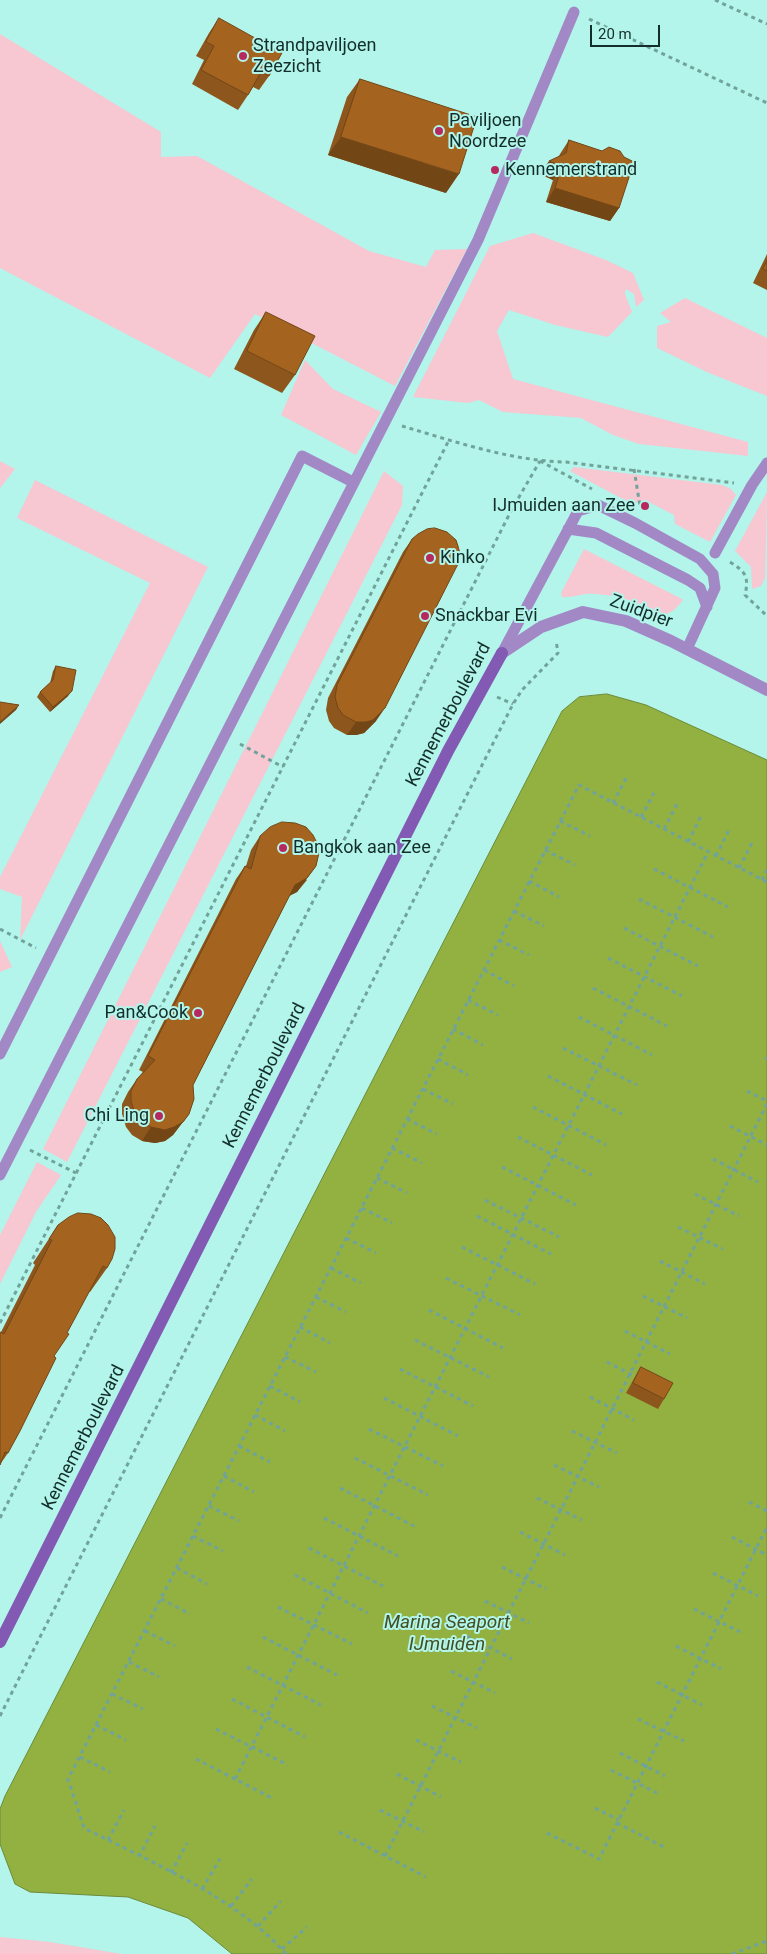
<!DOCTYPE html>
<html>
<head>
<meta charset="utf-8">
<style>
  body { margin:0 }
  #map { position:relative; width:767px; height:1954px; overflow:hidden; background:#b3f5ea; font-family:Roboto,sans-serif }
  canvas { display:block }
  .scale { position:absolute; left:590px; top:25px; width:70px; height:22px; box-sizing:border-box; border:2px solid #132e2a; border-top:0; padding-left:6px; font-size:15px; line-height:18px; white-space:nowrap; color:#132e2a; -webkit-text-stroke:4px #b3f5ea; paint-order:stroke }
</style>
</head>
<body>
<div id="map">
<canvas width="767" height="1954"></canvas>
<div class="scale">20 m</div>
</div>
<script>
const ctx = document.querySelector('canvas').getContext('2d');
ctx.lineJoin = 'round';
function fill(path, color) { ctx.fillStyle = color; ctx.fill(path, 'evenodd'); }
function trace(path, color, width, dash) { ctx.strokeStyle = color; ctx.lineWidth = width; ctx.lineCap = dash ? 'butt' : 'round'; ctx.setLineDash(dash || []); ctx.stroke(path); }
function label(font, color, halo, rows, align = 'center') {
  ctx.font = font + ' Roboto,sans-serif'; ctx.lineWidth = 4; ctx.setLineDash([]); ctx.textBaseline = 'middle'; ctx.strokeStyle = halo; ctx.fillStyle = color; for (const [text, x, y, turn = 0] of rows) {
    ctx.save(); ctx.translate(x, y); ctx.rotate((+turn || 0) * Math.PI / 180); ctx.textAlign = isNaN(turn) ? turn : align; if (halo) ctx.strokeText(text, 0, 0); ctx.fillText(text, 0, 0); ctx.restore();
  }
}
const green = new Path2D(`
  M0,34L161,132V157L197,156L369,251L426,267L435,250L467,249L395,386L255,314L210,378L0,268Z
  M533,233L606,260L633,273L644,300L636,307L634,294L626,289L625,294L632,312L608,337L555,325L509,310L497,331L513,379L748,442V456L639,444L613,435L581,418L503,412L479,400L468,403L413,397L490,246Z
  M685,298L767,338V396L709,373L657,348V326L671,322L660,313Z
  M305,360L333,389L381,412L356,455L281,415Z
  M0,461L15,469L0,488Z
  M574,467L722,485L731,489L736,495L710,542L675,524L674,515L645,500L632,504L570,471Z
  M384,471L403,486L402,505L67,1162L43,1149Z
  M35,480L208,567L20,940L22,897L0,889V877L150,583L17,518Z
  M767,492L765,578L761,586L752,589L751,567L735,551Z
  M584,549L680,598L683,600C678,606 673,613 665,614C659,614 634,601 625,599C612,596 598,593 586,594C578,595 570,598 562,597L561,593Z
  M0,941L12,967L0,972Z
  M37,1162L61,1175L36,1212L0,1284V1235Z
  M0,1937L50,1942L122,1954H0Z`);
const water = new Path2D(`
  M607,694L646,705L767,760V1954H232L188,1918L128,1897L30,1892L15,1884L0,1844V1809L5,1796L562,711L579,697Z`);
const path = new Path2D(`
  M715,0L767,24
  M589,19L767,103
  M402,426C453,441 511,461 566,462L734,483
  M540,461L592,489
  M634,469L640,506
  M730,562C746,572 749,577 745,595L767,616
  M497,697L513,704
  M240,744L283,767
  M613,803L626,778
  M641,817L654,793
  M560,821L590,836
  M664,829L677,804
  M688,842L701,816
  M545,850L575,865
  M716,856L729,830
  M739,868L752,843
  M654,869L728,907
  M762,880L767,870
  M529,881L559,897
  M639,899L713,937
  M514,911L544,926
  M624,928L698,966
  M0,929L36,948
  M499,940L529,955
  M608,958L682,996
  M484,970L514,986
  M593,988L667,1026
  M468,1000L498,1015
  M579,1017L652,1055
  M453,1029L483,1045
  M563,1048L637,1085
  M765,1058L767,1059
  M438,1059L468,1075
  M548,1076L622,1114
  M423,1089L453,1104
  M747,1091L767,1101
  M533,1107L606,1145
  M407,1119L437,1134
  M730,1126L767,1145
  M518,1137L592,1175
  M392,1148L422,1163
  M30,1150L76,1173
  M713,1159L758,1182
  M502,1167L576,1205
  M377,1178L407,1193
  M695,1194L739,1216
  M485,1200L559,1237
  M362,1208L392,1223
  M477,1216L551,1254
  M678,1227L723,1249
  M346,1238L376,1253
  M462,1247L535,1284
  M660,1261L705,1284
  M331,1268L361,1283
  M446,1278L520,1315
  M643,1296L687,1318
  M316,1297L346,1312
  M429,1310L503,1348
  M0,1323L449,440
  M300,1327L330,1343
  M625,1331L670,1354
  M415,1340L489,1377
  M285,1357L316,1372
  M607,1362L638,1378
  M400,1369L473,1406
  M270,1386L300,1402
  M590,1397L634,1420
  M384,1398L458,1436
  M255,1415L285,1431
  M369,1429L443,1466
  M572,1431L617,1453
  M239,1446L270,1462
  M355,1458L428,1495
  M554,1465L599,1487
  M224,1476L254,1492
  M340,1488L414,1526
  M537,1498L582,1520
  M749,1502L767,1511
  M209,1506L239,1521
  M0,1518L512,509L540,461
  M324,1518L398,1556
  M520,1532L565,1555
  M193,1536L223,1551
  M732,1537L767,1555
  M309,1548L383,1586
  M502,1567L546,1589
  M177,1568L207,1584
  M713,1573L758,1596
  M295,1575L368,1613
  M161,1599L190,1614
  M485,1601L529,1623
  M278,1607L352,1644
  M694,1609L740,1632
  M145,1631L175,1646
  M467,1636L512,1659
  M263,1637L337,1675
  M676,1646L721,1669
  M129,1662L159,1677
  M247,1667L321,1705
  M451,1671L495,1693
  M657,1682L702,1705
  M112,1694L143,1709
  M232,1699L305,1737
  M432,1706L477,1728
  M0,1716L513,704L522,690L558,653L556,640
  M638,1719L684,1741
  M96,1725L126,1740
  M216,1729L288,1765
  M416,1740L461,1762
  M620,1753L665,1776
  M80,1757L110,1772
  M196,1759L272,1798
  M611,1770L657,1793
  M397,1774L441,1797
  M235,1779L708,852
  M595,1808L619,1820
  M380,1810L424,1832
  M617,1823L664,1847
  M339,1832L426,1877
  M547,1833L599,1859L767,1527
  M108,1840L124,1810
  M385,1856L767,1104
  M139,1857L155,1826
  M171,1873L187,1843
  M202,1889L220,1859
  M231,1906L252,1879
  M258,1926L281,1901
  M282,1949L307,1927
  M286,1954C237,1898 151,1862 84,1828L68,1779L579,785L767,882
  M732,1954L767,1941`);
const lane = new Path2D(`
  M568,529L596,533L688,580L700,588L707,607
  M715,553L752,485L767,463
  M502,653L578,511L598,505L635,523L700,559L713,574L715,588L687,649
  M0,1054L302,456L353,482
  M0,1175L478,240L574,12`);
const street = new Path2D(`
  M502,653L541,627L583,612L626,621L671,641L767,690`);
const secondary = new Path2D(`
  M0,1642L448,751L502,653`);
const wall = new Path2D(`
  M219,18L269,76L259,90L253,87L248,95L238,110L192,84L204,60L196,56L209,33Z
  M360,79L446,193L328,155L347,97Z
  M569,140L619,208L610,221L546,202L553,180L540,174L559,156L560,154Z
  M767,254V290L753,283Z
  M266,312L295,375L282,393L234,369L254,330Z
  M412,539L376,721L364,733L356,735H347L334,728L329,721L326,710L328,698L403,552Z
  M56,666L68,696L50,712L37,697L40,692L50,683L53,671Z
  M260,836L307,880L297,892L289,896L193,1085L189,1114L173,1135L165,1141L155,1143L142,1141L132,1135L126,1127L122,1114V1104L128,1092L137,1079L143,1072L139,1070L236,879L245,866H246L251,850Z
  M58,1225L107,1268L90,1292H89L54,1356L8,1453L1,1463V1332L35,1265L33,1263Z
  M641,1367L664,1399L658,1409L626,1393L635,1377Z`);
const shadedWall = new Path2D(`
  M341,137L459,174L446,193L328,155Z
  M549,161L562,166L553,180L540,174Z
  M555,188L619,208L610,221L546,202Z
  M72,691L68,696L50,712L53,707Z
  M19,705L16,710L0,724V722Z
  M385,708L376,721L364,733L356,735H347L356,722Z
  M316,866L297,892L285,898L295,885Z
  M189,1114L173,1135L165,1141L155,1143L142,1141L151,1127Z`);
const building = new Path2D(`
  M219,18L282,53L269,76L261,72L248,95L201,70L214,46L206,42Z
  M360,79L477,117L459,174L341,137Z
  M569,140L602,151L609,147L620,151L624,157L634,162L619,208L555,188L562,166L549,161L566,153Z
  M767,261V271L763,269Z
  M266,312L315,336L295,375L247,351Z
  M435,528L447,532L456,540L458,546L460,554L459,562L385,708L373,720L366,722H356L343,715L338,708L335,697L337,685L412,539L418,534L427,529Z
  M56,666L76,670L72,691L53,707L40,692L53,680Z
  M0,702L19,705L0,722Z
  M282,822L295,823L306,827L313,835L318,845L319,853L316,866L307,878L295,885L193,1085L194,1099L189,1114L183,1122L174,1127L165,1130L151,1127L141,1121L135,1114L131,1101V1091L137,1079L155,1060L148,1056L245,866L251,869L260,836L270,827Z
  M78,1213L91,1214L101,1218L108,1225L115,1237V1249L112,1259L107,1268L103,1266L67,1333L69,1334L54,1356L56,1358L20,1431L8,1453L5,1452L0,1465V1332L4,1334L52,1240L49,1239L58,1225L69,1217Z
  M641,1367L673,1383L664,1399L633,1383Z`);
const markers = [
  [243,56,5,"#b6295f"],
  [439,131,5,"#b6295f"],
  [495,170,5,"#b6295f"],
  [645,506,5,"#b6295f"],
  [430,558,5,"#b6295f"],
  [425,616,5,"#b6295f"],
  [283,848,5,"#b6295f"],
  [198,1013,5,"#b6295f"],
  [159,1116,5,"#b6295f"]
];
const poiNames = [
  ["Strandpaviljoen",253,46],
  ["Zeezicht",253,67],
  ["Paviljoen",449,121],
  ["Noordzee",449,142],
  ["Kennemerstrand",505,170],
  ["IJmuiden aan Zee",635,506,"right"],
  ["Kinko",440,558],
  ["Snackbar Evi",435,616],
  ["Bangkok aan Zee",293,848],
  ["Pan&Cook",188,1013,"right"],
  ["Chi Ling",149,1116,"right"]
];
const streetNames = [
  ["Zuidpier",641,612,20],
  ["Kennemerboulevard",449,715,-62],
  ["Kennemerboulevard",265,1076,-63],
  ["Kennemerboulevard",84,1438,-63]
];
const waterNames = [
  ["Marina Seaport",447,1623],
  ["IJmuiden",447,1645]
];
fill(green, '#f7c7d2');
fill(water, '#92b141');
trace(water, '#6c8a3a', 1);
trace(path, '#71a39b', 3, [4, 4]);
trace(lane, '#a289c6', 11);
trace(street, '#a289c6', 12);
trace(secondary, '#825ab3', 12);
fill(wall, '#8d561c');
fill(shadedWall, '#734616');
fill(building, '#a46420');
trace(building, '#734616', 1);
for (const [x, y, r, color] of markers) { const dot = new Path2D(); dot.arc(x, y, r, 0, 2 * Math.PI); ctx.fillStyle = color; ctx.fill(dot); trace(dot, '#b3f5ea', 2); }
label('18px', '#132e2a', '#b3f5ea', poiNames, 'left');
label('18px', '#132e2a', '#b3f5ea', streetNames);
label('italic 19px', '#424f22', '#b3f5ea', waterNames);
</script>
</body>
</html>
